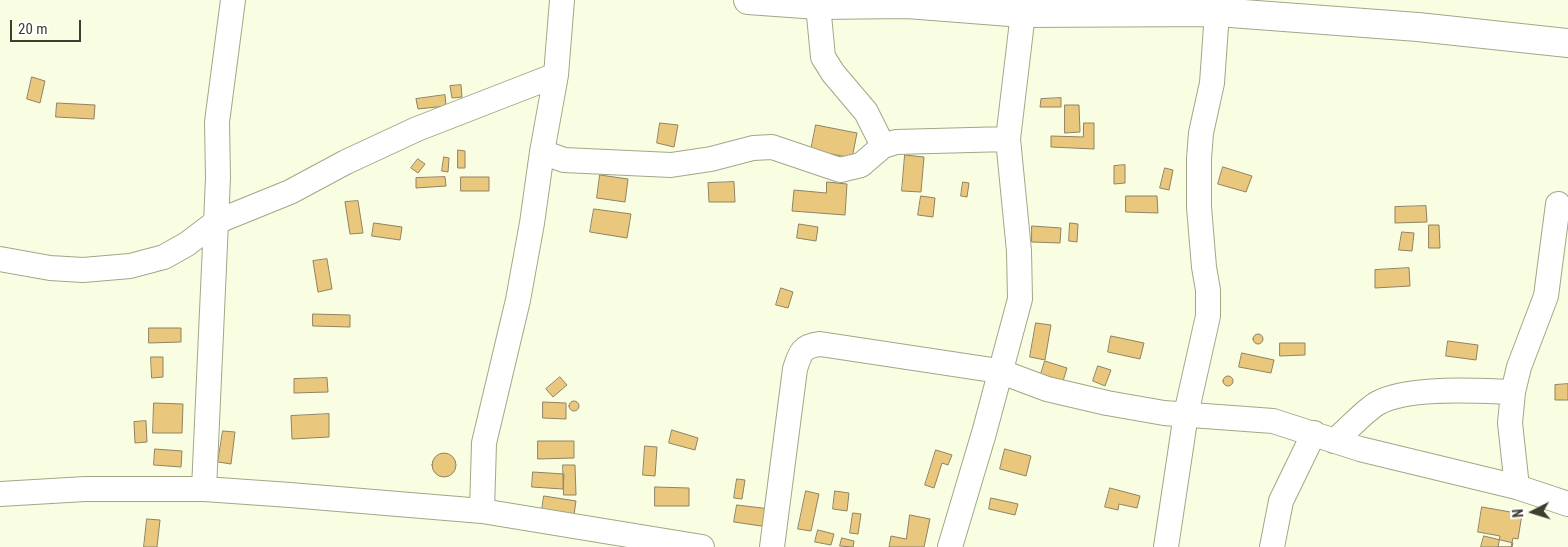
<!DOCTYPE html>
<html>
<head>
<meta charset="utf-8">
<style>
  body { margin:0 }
  #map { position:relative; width:1568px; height:547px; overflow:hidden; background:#f9fee2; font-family:"Roboto Condensed",sans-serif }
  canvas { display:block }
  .north { position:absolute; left:1508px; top:487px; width:50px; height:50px; -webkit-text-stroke:4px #fff; paint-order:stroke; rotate:265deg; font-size:14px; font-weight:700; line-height:20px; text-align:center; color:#3b3e30 }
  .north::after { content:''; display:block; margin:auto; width:18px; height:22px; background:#3b3e30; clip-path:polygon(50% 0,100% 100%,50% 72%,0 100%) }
  .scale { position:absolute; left:10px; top:20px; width:71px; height:22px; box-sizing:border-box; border:2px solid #3b3e30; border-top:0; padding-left:6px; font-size:15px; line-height:18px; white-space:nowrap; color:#3b3e30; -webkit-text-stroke:4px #fff; paint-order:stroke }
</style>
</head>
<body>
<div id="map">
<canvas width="1568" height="547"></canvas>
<div class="north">N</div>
<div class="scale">20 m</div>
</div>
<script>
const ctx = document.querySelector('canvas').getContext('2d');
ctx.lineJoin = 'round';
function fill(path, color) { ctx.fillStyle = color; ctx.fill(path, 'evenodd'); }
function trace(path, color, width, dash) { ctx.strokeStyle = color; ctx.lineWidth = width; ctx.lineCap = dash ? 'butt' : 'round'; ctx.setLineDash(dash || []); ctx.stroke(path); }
const building = new Path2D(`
  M32,77L45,81L40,103L27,99Z
  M461,85L462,97L452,98L450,86Z
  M445,95L446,106L418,109L416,99Z
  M1061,98V107H1040L1041,99Z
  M57,103L95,105L94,119L56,117Z
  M1065,105H1079L1080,132L1065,133Z
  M660,123L678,125L674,147L657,143Z
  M1084,123H1094V149L1051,147V136L1083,137Z
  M816,125L857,133L852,158L811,150Z
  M458,150L465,151V168H458Z
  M905,155L924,157L921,192L902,191Z
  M444,157L449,158L448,172L442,171Z
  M418,159L425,164L418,173L411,168Z
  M1125,165V183L1114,184V166Z
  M1223,167L1252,176L1246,192L1218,184Z
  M1165,168L1173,170L1169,190L1160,188Z
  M600,175L628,179L625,202L597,198Z
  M445,177L446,186L416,188V178Z
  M461,177H489V191H461Z
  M734,182L735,202H709L708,183Z
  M827,182L847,184L845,215L792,211L794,190L826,193Z
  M963,182L969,183L967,197L961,196Z
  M921,196L935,198L933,217L918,215Z
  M1126,196H1157L1158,213L1126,212Z
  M358,201L363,233L350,234L345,202Z
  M1426,206L1427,222L1395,223V207Z
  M594,209L631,214L627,238L590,232Z
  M374,223L402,227L400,240L372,236Z
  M1070,223L1078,224L1077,242L1069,241Z
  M799,224L818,227L816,241L797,238Z
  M1429,225H1439L1440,248H1429Z
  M1032,226L1061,228L1060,243L1032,242Z
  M1402,232L1414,233L1412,251L1399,250Z
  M327,259L332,289L318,292L313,261Z
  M1409,268L1410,286L1375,288V270Z
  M781,288L793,292L788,308L776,305Z
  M313,314L350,315V327L313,326Z
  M1036,323L1051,325L1045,360L1030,357Z
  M149,328H181V342L149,343Z
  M1253 339a5 5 0 1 1 10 0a5 5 0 1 1-10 0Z
  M1111,336L1144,343L1140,359L1108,352Z
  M1448,341L1478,345L1476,360L1446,356Z
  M1280,343H1305V355L1280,356Z
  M1242,353L1274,360L1271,373L1239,367Z
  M151,357H163V377L152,378Z
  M1045,361L1067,368L1063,381L1041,374Z
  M1098,366L1111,370L1105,386L1093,381Z
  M1223 381a5 5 0 1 1 10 0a5 5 0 1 1-10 0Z
  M560,377L567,385L553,397L546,389Z
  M327,378L328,392L294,393V379Z
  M1568,384V400H1555V385Z
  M569 406a5 5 0 1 1 10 0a5 5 0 1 1-10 0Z
  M543,402L566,403V419L543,418Z
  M154,403L183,404L182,433H153Z
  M329,414V437L292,439L291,416Z
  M146,421L147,442L135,443L134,422Z
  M672,430L698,438L695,450L669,443Z
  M223,431L235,432L231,464L218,462Z
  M538,441H574V458L538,459Z
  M645,446L657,447L655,476L643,475Z
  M155,449L182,451L181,467L154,465Z
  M1005,449L1031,456L1026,476L1000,469Z
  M936,450L952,455L948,465L942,463L934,488L925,485Z
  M432 465a12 12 0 1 1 24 0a12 12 0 1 1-24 0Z
  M563,465H575L576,495H564Z
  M533,472L564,474L563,489L532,487Z
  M737,479L745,480L742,499L734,498Z
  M655,487L689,488V506H655Z
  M1110,488L1140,496L1137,508L1119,504L1118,510L1105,507Z
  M806,491L819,494L811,531L798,529Z
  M835,491L849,493L847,511L833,509Z
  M544,496L576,501L574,515L542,510Z
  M991,498L1018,504L1015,515L989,509Z
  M737,505L770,509L768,527L734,522Z
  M1482,507L1522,514L1518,539L1513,538L1511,547H1498L1500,536L1478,532Z
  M853,513L861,514L858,534L850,533Z
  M910,515L930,519L924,547H889L891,536L906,539Z
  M147,519L160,520L157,547H144Z
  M818,530L834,534L831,545L815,542Z
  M1484,536L1513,543L1512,547H1481Z
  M842,538L854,541L853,547L840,546Z`);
const minor = new Path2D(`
  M818,5L823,57L833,73L866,112L883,146
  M542,152L564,160L671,165L711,159L753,148L772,147L840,170L861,165L883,146L896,142L1008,139
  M0,259L50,268L83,270L130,266L164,257L187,244L216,222L290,192L346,162L417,129L556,75
  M1334,441C1347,431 1365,410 1378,403C1409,386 1478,391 1513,392
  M1517,487L1510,423L1513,392L1519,367L1546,296L1558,204
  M204,489L218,178L217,122L233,0
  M0,494L85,489H204L290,495L482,511L702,547
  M482,511L484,443L518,300L532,223L542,152L556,75L562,0
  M772,547L795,369C800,353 802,346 820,344L999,371L1047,389L1107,403L1164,413L1273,421L1360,449L1517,487L1568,504
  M950,547L984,433L1020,299L1019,251L1008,139L1023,13
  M1166,547L1186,414L1208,316V290L1204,267L1199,207V159L1201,133L1212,83L1217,12
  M1272,547L1281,501L1314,433`);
const trunk = new Path2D(`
  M748,0L818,5L907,4L1023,13L1217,12L1418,27L1568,43`);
fill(building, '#e9c87d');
trace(building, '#908263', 1);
trace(minor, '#a1a786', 26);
trace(trunk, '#a1a786', 30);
trace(minor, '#fff', 24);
trace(trunk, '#fff', 28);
</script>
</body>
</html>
